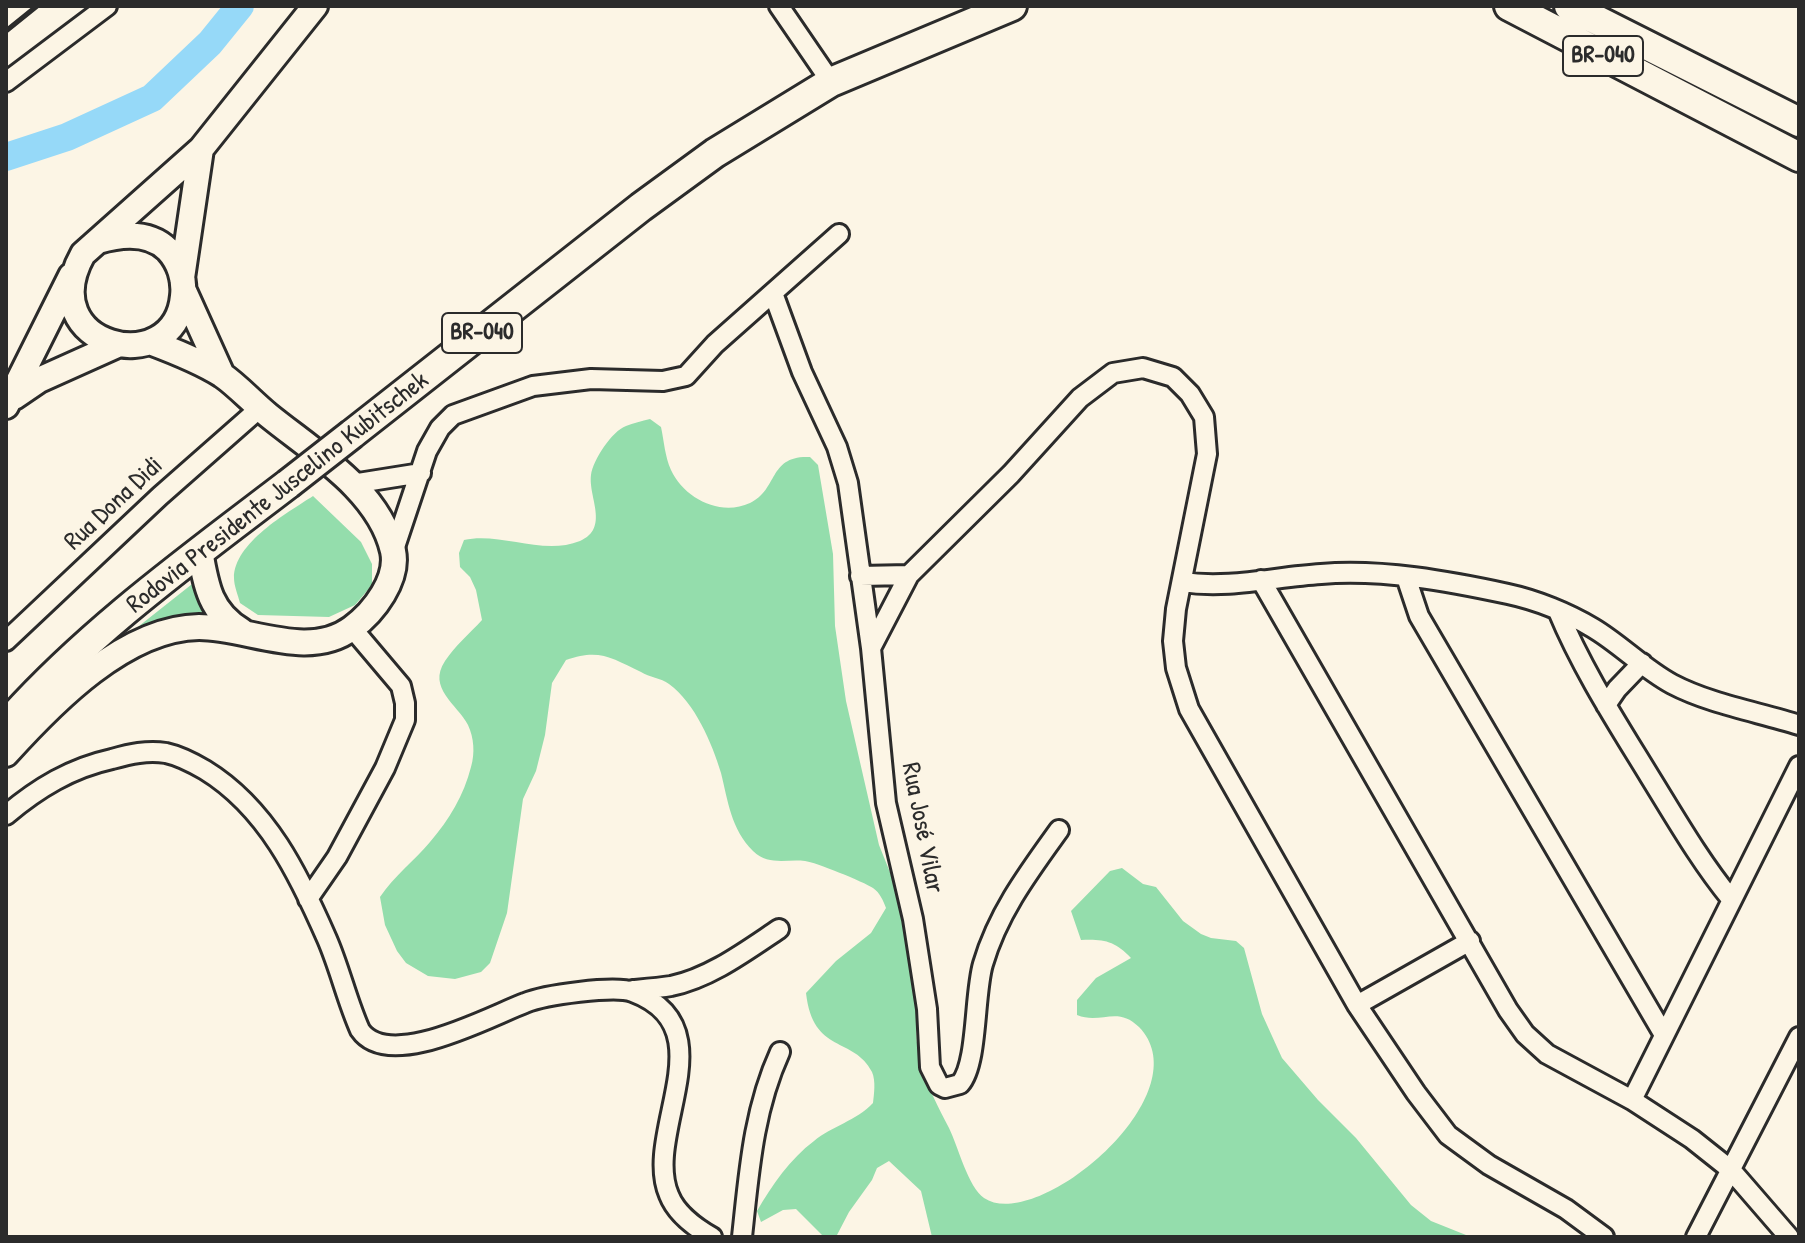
<!DOCTYPE html>
<html>
<head>
<meta charset="utf-8">
<style>
  body { margin:0 }
  #map { position:relative; width:1805px; height:1243px; overflow:hidden; background:#fcf5e5; font-family:"Patrick Hand",sans-serif }
  canvas { display:block }
  .frame { position:absolute; inset:0; border:8px solid #2b2b2b; pointer-events:none }
</style>
</head>
<body>
<div id="map">
<canvas width="1805" height="1243"></canvas>
<div class="frame"></div>
</div>
<script>
const ctx = document.querySelector('canvas').getContext('2d');
ctx.lineJoin = 'round';
function fill(path, color) { ctx.fillStyle = color; ctx.fill(path, 'evenodd'); }
function trace(path, color, width, dash) { ctx.strokeStyle = color; ctx.lineWidth = width; ctx.lineCap = dash ? 'butt' : 'round'; ctx.setLineDash(dash || []); ctx.stroke(path); }
function label(font, color, halo, rows, align = 'center') {
  ctx.font = font + ' "Patrick Hand",sans-serif'; ctx.lineWidth = 6; ctx.setLineDash([]); ctx.textBaseline = 'middle'; ctx.strokeStyle = halo; ctx.fillStyle = color; for (const [text, x, y, turn = 0] of rows) {
    ctx.save(); ctx.translate(x, y); ctx.rotate((+turn || 0) * Math.PI / 180); ctx.textAlign = isNaN(turn) ? turn : align; if (halo) ctx.strokeText(text, 0, 0); ctx.fillText(text, 0, 0); ctx.restore();
  }
}
const green = new Path2D(`
  M650,419L661,427C664,441 665,457 671,470C684,498 720,517 750,503C779,489 768,455 810,457L818,465L833,554L835,626L846,701L879,845L904,907L918,1007C911,1056 927,1085 949,1128C958,1146 968,1187 984,1198C1037,1234 1204,1094 1139,1027C1117,1005 1101,1025 1077,1015V1000L1096,978L1131,958C1115,941 1104,939 1081,940L1071,911L1110,871L1122,868L1143,884L1156,887L1183,921L1201,934L1211,938L1236,941L1244,948L1262,1014L1282,1058L1318,1100L1356,1138L1411,1205L1431,1221L1471,1237H932L921,1191L889,1161L877,1168L872,1180L849,1212L837,1235L824,1237L796,1209L783,1210L761,1222L757,1211C772,1185 790,1159 814,1141C832,1126 856,1121 873,1103C874,1094 876,1081 872,1072C854,1036 813,1055 806,993L836,961L871,933L886,908C883,900 880,893 873,888C864,882 815,862 805,861C785,859 769,866 753,851C731,829 728,801 721,773C712,743 695,703 669,684C661,678 649,677 641,672C612,658 599,648 566,660L552,683L545,735L536,771L523,799L507,913L490,963L481,972L455,979L428,976L406,963L397,951L385,925L380,897C394,876 414,861 430,842C449,820 464,795 471,767C475,753 474,738 468,725C457,704 427,688 445,661C455,646 470,633 482,620L476,590L470,577L460,567L459,553L464,540C501,532 543,556 580,541C610,528 588,497 591,475C593,460 612,431 626,426C633,423 642,421 650,419Z
  M313,496L361,542L372,564V585L355,605L329,617L258,615L240,603C238,595 234,586 234,578C234,543 287,513 313,496Z
  M201,577L207,613L198,618L163,620L134,630Z`);
const river = new Path2D(`
  M6,157L67,137L152,98L210,43L240,6`);
const minor = new Path2D(`
  M779,6L831,82
  M6,82L107,6
  M773,293L802,372L837,447L848,483L871,648L886,803L913,919L927,1009L930,1067L939,1085L945,1088L960,1084C978,1064 974,994 983,964C998,913 1028,873 1059,830
  M352,484L421,473
  M393,553L427,451L440,428L453,415L533,386L591,379L663,381L686,376L715,344L839,234
  M860,576L909,575
  M1406,577L1419,616L1664,1035
  M1261,580L1508,1010L1525,1034L1547,1054L1632,1100L1692,1139L1731,1170L1789,1237
  M1182,582C1229,589 1274,577 1321,574C1382,569 1448,581 1508,594C1536,600 1568,613 1593,628C1620,644 1644,669 1672,684C1710,704 1758,712 1799,725
  M1558,611C1582,669 1617,723 1650,777C1676,819 1700,861 1731,899
  M6,641L160,496L260,408
  M871,648L909,575L1011,474L1080,398L1113,373L1143,368L1173,377L1190,394L1204,417L1207,454L1176,609L1173,641L1176,668L1189,709L1357,1005L1416,1093L1448,1135L1489,1165L1566,1209L1604,1237
  M1606,705L1617,689L1642,663
  M6,815C38,788 71,768 112,759C130,754 147,750 166,753C180,756 193,763 205,770C267,808 299,875 327,939C340,969 347,1001 360,1030C389,1072 490,1016 525,1003C544,995 615,985 633,992C729,1028 642,1133 669,1195C676,1213 696,1228 712,1237
  M308,899L337,857L385,768L405,720V703L401,686L352,628
  M633,990C645,989 659,988 671,986C710,978 746,951 779,929
  M1357,1005L1470,941
  M1632,1100L1799,766
  M742,1237C749,1173 753,1111 780,1052
  M1696,1237L1799,1037`);
const major = new Path2D(`
  M98,241C122,234 149,231 168,250C179,262 185,279 183,296C175,382 31,347 83,254L201,149L315,6
  M182,278L201,149
  M184,291L222,375
  M14,397L39,380L117,345
  M6,406L71,276
  M200,551C206,586 210,612 242,631
  M6,754C53,702 125,628 199,627C248,627 308,661 352,628C374,612 399,579 393,551C379,490 312,451 268,415C252,402 238,386 222,375C200,361 174,351 150,342`);
const highway = new Path2D(`
  M1509,6L1799,157
  M1569,6L1799,122
  M352,434L641,207L715,153L831,82L1012,6
  M6,725C87,633 191,558 288,484`);
const rail = new Path2D(`
  M6,31L37,6`);
const highwayBridge = new Path2D(`
  M288,484L352,434`);
const shields = [
  [1603,56,80],
  [482,333,80]
];
const shieldNames = [
  ["BR-040",1603,56],
  ["BR-040",482,333]
];
const streetNames = [
  ["Rodovia Presidente Juscelino Kubitschek",278,493,-38],
  ["Rua Dona Didi",114,504,-43],
  ["Rua José Vilar",922,828,79]
];
fill(green, '#94ddac');
trace(river, '#96d9f8', 28);
trace(minor, '#2b2b2b', 24);
trace(major, '#2b2b2b', 30);
trace(highway, '#2b2b2b', 34);
trace(minor, '#fcf5e5', 18);
trace(major, '#fcf5e5', 24);
trace(highway, '#fcf5e5', 28);
trace(rail, '#2b2b2b', 5);
trace(highwayBridge, '#2b2b2b', 34, []);
trace(highwayBridge, '#fcf5e5', 28);
for (const [x, y, w] of shields) { const box = new Path2D(); box.roundRect(x - w / 2, y - 20, w, 40, 6); ctx.fillStyle = '#fcf5e5'; ctx.fill(box); trace(box, '#2b2b2b', 2); }
label('bold 24px', '#2b2b2b', null, shieldNames);
label('26px', '#2b2b2b', '#fcf5e5', streetNames);
</script>
</body>
</html>
